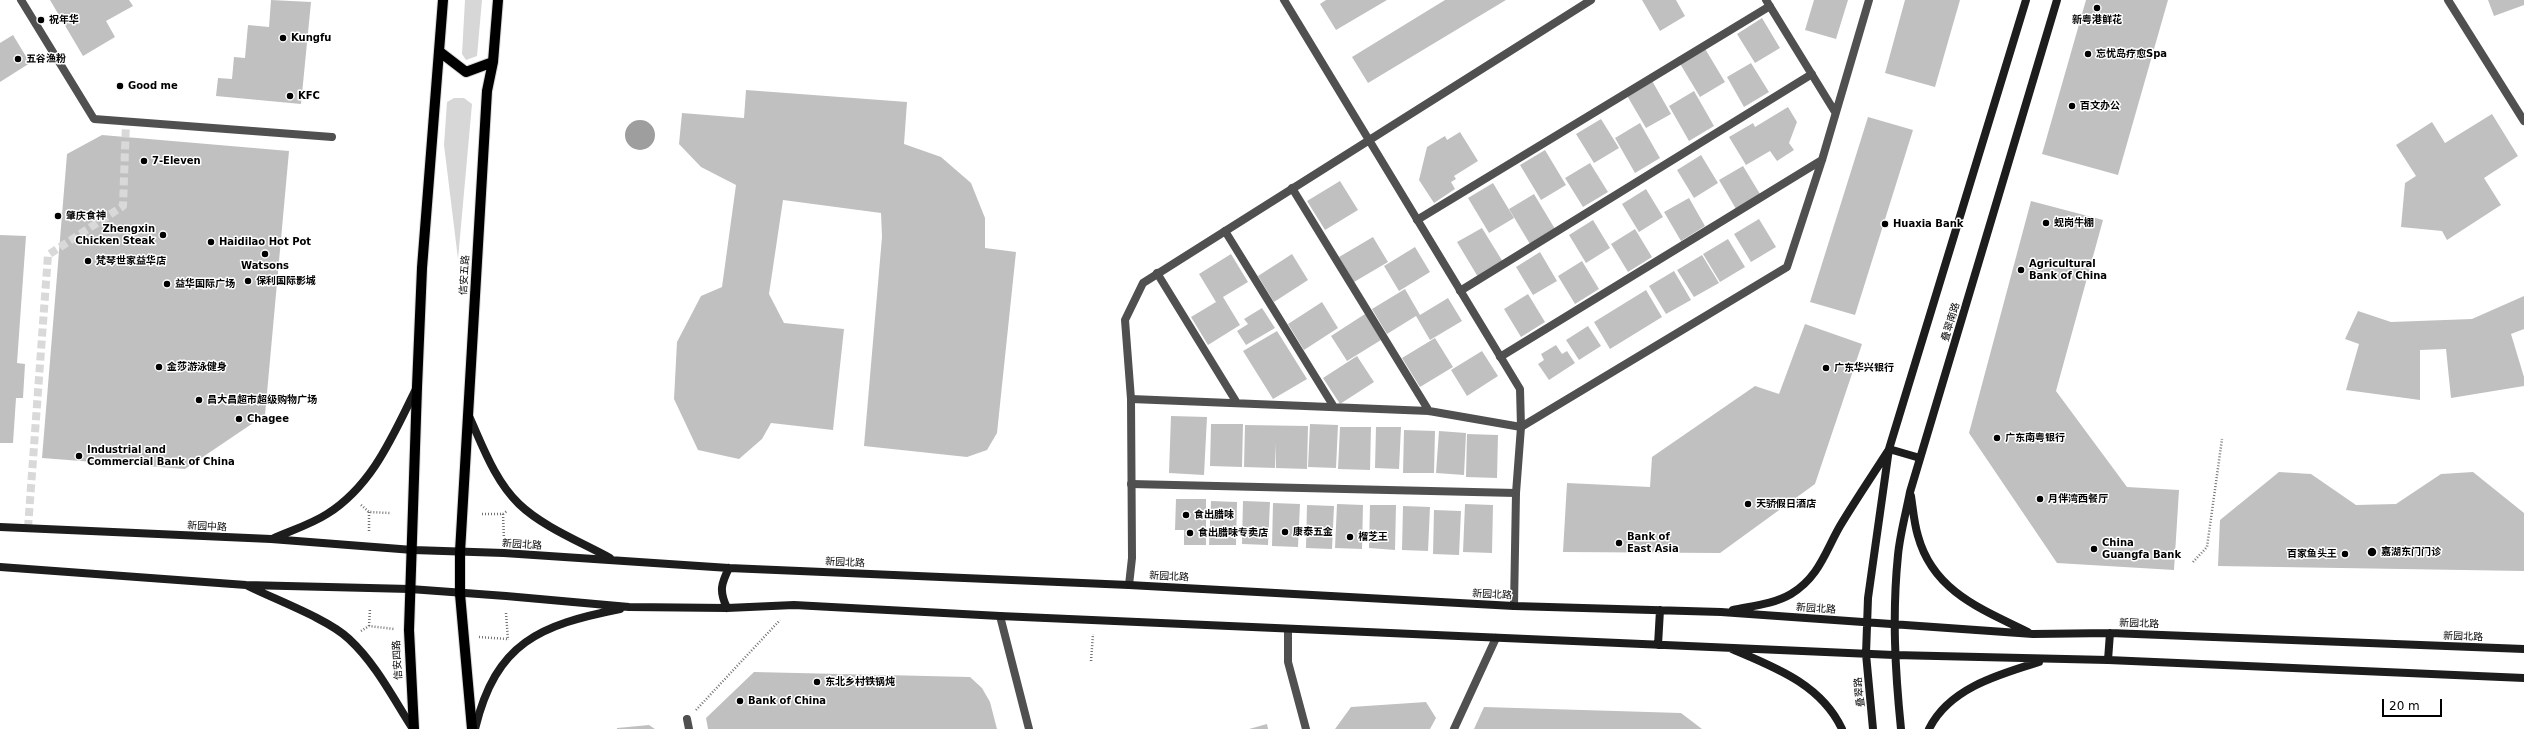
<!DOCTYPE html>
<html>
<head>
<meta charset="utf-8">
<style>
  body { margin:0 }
  #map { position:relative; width:2524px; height:729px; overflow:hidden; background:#fff; font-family:"DejaVu Sans",sans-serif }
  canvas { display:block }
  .scale { position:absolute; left:2382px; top:699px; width:60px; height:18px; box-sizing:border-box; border:2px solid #000; border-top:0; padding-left:5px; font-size:12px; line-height:14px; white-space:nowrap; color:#000; -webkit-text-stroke:3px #fff; paint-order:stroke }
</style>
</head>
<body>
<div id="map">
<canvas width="2524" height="729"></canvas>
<div class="scale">20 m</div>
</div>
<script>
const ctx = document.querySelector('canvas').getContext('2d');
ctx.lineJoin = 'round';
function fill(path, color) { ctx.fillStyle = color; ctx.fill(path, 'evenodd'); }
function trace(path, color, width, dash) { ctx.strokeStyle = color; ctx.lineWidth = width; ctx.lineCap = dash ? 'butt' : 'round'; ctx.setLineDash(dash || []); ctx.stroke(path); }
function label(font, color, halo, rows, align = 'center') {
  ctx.font = font + ' "DejaVu Sans","Noto Sans SC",sans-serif'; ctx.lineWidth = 3; ctx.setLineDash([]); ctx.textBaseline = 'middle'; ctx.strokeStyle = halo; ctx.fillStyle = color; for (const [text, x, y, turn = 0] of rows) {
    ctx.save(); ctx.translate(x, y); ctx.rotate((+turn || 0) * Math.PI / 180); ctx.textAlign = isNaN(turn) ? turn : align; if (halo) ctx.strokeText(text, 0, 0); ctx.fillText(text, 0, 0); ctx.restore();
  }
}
const green = new Path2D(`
  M465,0H482L477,56L466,60L462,54Z
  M454,98H464L472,104L458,259L444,145L447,102Z`);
const water = new Path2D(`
  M625 135a15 15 0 1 1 30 0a15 15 0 1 1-30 0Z`);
const building = new Path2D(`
  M50,0H129L133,6L106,21L115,37L83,56Z
  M271,0L311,2L301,104L216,96L218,78L232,79L234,57L245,58L248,25L269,27Z
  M1326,0H1387L1336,30L1320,4Z
  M1445,0H1506L1368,83L1352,57Z
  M1642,0H1676L1685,16L1660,31Z
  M1814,0H1848L1836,39L1805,30Z
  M1905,0H1960L1935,87L1885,73Z
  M2086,0H2168L2118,175L2042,154Z
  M2488,0H2524V5L2494,16Z
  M1762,18L1780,48L1755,63L1737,34Z
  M13,35L30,63L0,82V43Z
  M1704,47L1725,82L1700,97L1679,62Z
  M1751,63L1769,92L1744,107L1727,77Z
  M1651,79L1671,114L1646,128L1626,94Z
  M746,90L907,102L904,144L941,157L971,183L985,218V248L1016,252L997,433L987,450L967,457L864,446L882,237L881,213L783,200L769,294L784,323L844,329L833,430L771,423L762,439L739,459L698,450L674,399L677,342L701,296L722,287L736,185L701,167L679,144L682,113L744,118Z
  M1694,91L1714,126L1689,141L1669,106Z
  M1788,107L1797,122L1789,143L1794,150L1777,161L1770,151L1746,165L1729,137L1753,123L1755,127Z
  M2492,114L2518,156L2484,178L2501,205L2447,240L2442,231L2401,227L2405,183L2416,176L2396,145L2432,122L2445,143Z
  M1868,117L1913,130L1855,315L1810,302Z
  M1601,119L1619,148L1594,163L1576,134Z
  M1640,123L1660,158L1635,173L1615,138Z
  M1460,132L1478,161L1454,176L1456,179L1451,182L1455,189L1434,203L1419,180L1427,147L1445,136L1447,140Z
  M102,135L289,151L265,415L185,469L42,458L67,154Z
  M1545,150L1566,185L1541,200L1520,165Z
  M1701,155L1718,183L1694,198L1677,170Z
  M1590,163L1608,192L1583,207L1565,178Z
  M1743,166L1760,194L1736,209L1719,180Z
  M1340,181L1358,210L1325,230L1307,201Z
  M1493,183L1514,218L1489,233L1468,198Z
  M1646,189L1663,217L1639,232L1622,204Z
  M1534,194L1555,229L1530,244L1509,209Z
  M1689,198L1705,226L1681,241L1664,212Z
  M2031,201L2103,220L2056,391L2127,487L2179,490L2174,570L2057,563L1969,433Z
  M1759,219L1776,247L1751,262L1734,234Z
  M1593,220L1610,248L1586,263L1569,235Z
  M1482,228L1503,262L1478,277L1457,242Z
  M1635,229L1652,257L1628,272L1611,244Z
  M0,235L26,236L17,363L25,364L23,398H16L13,443H0Z
  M1373,237L1388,262L1354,282L1339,257Z
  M1728,239L1745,267L1720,282L1703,254Z
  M1415,247L1430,272L1399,291L1384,266Z
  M1540,252L1557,281L1533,295L1516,267Z
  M1231,254L1248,282L1223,297L1240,325L1208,345L1191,317L1216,302L1199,274Z
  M1292,254L1308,280L1274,302L1258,276Z
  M1702,255L1719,283L1694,297L1677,270Z
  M1582,261L1599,289L1575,304L1558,276Z
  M1674,271L1691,300L1666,314L1649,286Z
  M1405,289L1420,315L1448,298L1462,321L1430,340L1416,316L1387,334L1372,309Z
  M1646,290L1662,317L1610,349L1594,322Z
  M1528,294L1545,322L1521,337L1504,309Z
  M2524,296V329L2511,334L2524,377V386L2451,398L2446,349L2420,350V400L2346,390L2359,344L2345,339L2358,311L2391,322L2472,319Z
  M1322,302L1338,328L1304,350L1288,324Z
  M1262,308L1275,328L1246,345L1237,331L1248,324L1244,319Z
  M1365,314L1381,340L1347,361L1331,336Z
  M1805,324L1862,344L1815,484L1720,553L1563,552L1567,483L1650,487L1652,457L1755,386L1779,394Z
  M1588,326L1601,346L1579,360L1566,340Z
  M1277,331L1307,379L1273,399L1243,351Z
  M1435,338L1453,367L1420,387L1402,358Z
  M1556,345L1562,354L1567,351L1575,363L1549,380L1538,364L1544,360L1541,354Z
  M1482,351L1498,376L1467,396L1451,370Z
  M1357,356L1374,382L1340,404L1323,378Z
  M1171,416L1207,417L1204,475L1169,473Z
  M1211,424H1243L1242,467L1210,466Z
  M1310,424L1338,425L1336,468L1308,467Z
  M1245,425L1308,426L1307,469L1276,468V443L1275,468L1244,467Z
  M1340,427H1371L1370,470L1338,469Z
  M1376,427H1401L1399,469L1375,468Z
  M1404,430L1435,431L1434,473H1403Z
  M1439,431L1466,433L1464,475L1436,473Z
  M1467,434L1498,435L1497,478L1466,477Z
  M2279,472L2311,474L2356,505L2396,504L2441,474L2473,472L2524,513V571L2218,566L2220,520Z
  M1176,499H1206V545H1184V530H1175Z
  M1211,501L1237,502L1236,545H1209Z
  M1243,501L1270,502L1268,545L1242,544Z
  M1273,503L1300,504L1298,547L1272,546Z
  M1337,504L1363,505L1362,549L1335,548Z
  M1465,504L1493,505L1492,553L1463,552Z
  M1307,505L1334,506L1332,549L1306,548Z
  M1370,505H1396L1395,550L1369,548Z
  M1403,506L1430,507L1428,551L1402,550Z
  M1434,510L1461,511L1459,555L1433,554Z
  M754,672L970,677L982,688L990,702L997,729H708L706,718Z
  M1426,702L1436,718L1430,729H1335L1351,707Z
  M1484,707L1681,713L1702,729H1474Z
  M1267,724L1268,729H1249Z
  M649,725L655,729H617V728Z`);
const pedestrianTunnel = new Path2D(`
  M28,528L48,255L123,206L126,122`);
const path = new Path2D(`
  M361,505L369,512L390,513
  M369,512V533
  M482,514H503L507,511
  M503,514L504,540
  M2193,562L2207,547L2222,439
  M506,613L508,640
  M369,626L370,609
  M361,631L369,626L394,629
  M479,637L507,639
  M1091,661L1093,634
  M696,710L780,620`);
const service = new Path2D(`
  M1766,0L1835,112
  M2448,0L2524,121
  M1292,188L1429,411
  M1417,220L1770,6
  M1225,231L1334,407
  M1157,273L1237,403
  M1460,291L1812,74
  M1500,357L1822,160
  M1131,399L1429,411L1521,427L1787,267L1822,160L1869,0
  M1131,484L1516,493`);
const pedestrian = new Path2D(`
  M21,0L94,119L332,137
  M687,719L689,729
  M1454,729L1496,638`);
const minor = new Path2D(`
  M1284,0L1520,389L1521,427L1516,493L1514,606
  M1129,585L1132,558L1131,399L1125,320L1143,283L1591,0
  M1000,616L1029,729
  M1288,629V662L1306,729`);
const secondary = new Path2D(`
  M468,414C482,444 494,480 519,504C543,527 581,542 610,558
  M1889,449L1920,458
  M1911,496C1913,509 1914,523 1918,536C1933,591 1981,609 2028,632
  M0,527L271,539L413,550L504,553L729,568L1129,585L1514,606L1721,612L2033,634L2110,633L2524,649
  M272,539C289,531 310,525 327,514C373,485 393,435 416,389
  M0,567L246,585L410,589L506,596L629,607L727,608L794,605L1000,616L1894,655L2108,660L2524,678
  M248,586C276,600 328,619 349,639C376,664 393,698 413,729
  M727,608C719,591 721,584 729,568
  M1733,610C1752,606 1774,604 1791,594C1819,577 1825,552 1840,526C1855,501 1872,476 1888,451
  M1658,645L1660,610
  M1732,649C1774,667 1821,684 1842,729
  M2108,660L2110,633
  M475,729C496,642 540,625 620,609
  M1873,729L1866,654L1868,598L1889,449L2026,0
  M1901,729C1895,670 1892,614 1898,555C1900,534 1906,513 1910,492L2057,0
  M1929,729C1949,688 2000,674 2039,662`);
const primary = new Path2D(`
  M440,52L466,72L493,62
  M414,729L409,630L417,387L422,268L443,0
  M472,729L460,594V552L487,91L493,62L498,0`);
const markers = [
  [2097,8,4,"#000"],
  [41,20,4,"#000"],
  [283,38,4,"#000"],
  [2088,54,4,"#000"],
  [18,59,4,"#000"],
  [120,86,4,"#000"],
  [290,96,4,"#000"],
  [2072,106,4,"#000"],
  [144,161,4,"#000"],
  [58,216,4,"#000"],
  [2046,223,4,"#000"],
  [1885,224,4,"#000"],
  [163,235,4,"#000"],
  [211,242,4,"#000"],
  [265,254,4,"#000"],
  [88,261,4,"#000"],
  [2021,270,4,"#000"],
  [248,281,4,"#000"],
  [167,284,4,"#000"],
  [159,367,4,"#000"],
  [1826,368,4,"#000"],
  [199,400,4,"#000"],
  [239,419,4,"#000"],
  [1997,438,4,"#000"],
  [79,456,4,"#000"],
  [2040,499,4,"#000"],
  [1748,504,4,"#000"],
  [1186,515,4,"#000"],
  [1285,532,4,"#000"],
  [1190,533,4,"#000"],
  [1350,537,4,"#000"],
  [1619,543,4,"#000"],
  [2094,549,4,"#000"],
  [2372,552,5,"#000"],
  [2345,554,4,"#000"],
  [817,682,4,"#000"],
  [740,701,4,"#000"]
];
const poiNames = [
  ["祝年华",49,20],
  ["新粤港鲜花",2097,20,"center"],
  ["Kungfu",291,38],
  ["忘忧岛疗愈Spa",2096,54],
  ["五谷渔粉",26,59],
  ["Good me",128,86],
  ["KFC",298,96],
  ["百文办公",2080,106],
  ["7-Eleven",152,161],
  ["肇庆食神",66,216],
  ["蚬岗牛棚",2054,223],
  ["Huaxia Bank",1893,224],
  ["Zhengxin",155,229,"right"],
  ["Chicken Steak",155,241,"right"],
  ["Haidilao Hot Pot",219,242],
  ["梵琴世家益华店",96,261],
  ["Agricultural",2029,264],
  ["Bank of China",2029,276],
  ["Watsons",265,266,"center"],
  ["保利国际影城",256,281],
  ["益华国际广场",175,284],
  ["金莎游泳健身",167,367],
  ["广东华兴银行",1834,368],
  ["昌大昌超市超级购物广场",207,400],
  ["Chagee",247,419],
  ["广东南粤银行",2005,438],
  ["Industrial and",87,450],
  ["Commercial Bank of China",87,462],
  ["月伴湾西餐厅",2048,499],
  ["天骄假日酒店",1756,504],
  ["食出腊味",1194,515],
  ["康泰五金",1293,532],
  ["食出腊味专卖店",1198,533],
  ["榴芝王",1358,537],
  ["Bank of",1627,537],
  ["East Asia",1627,549],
  ["China",2102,543],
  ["Guangfa Bank",2102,555],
  ["嘉湖东门门诊",2381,552],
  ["百家鱼头王",2337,554,"right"],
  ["东北乡村铁锅炖",825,682],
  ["Bank of China",748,701]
];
const streetNames = [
  ["信安五路",465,275,-86],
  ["叠翠南路",1951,322,-73],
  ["新园中路",207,527,3],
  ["新园北路",522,545,4],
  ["新园北路",845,563,3],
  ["新园北路",1169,577,3],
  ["新园北路",1492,595,3],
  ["新园北路",1816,609,4],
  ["新园北路",2139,624,2],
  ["新园北路",2463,637,2],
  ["信安四路",398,660,-93],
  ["叠翠路",1860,692,-96]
];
fill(green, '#d7d7d7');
fill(water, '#9e9e9e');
fill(building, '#c0c0c0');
trace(pedestrianTunnel, '#d9d9d9', 8, [8, 4]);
trace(primary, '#dbdbdb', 12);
trace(path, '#727272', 2.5, [1, 2]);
trace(service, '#505050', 8);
trace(pedestrian, '#505050', 8);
trace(minor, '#505050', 8);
trace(secondary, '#1d1d1d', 8);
trace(primary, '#000', 10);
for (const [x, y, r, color] of markers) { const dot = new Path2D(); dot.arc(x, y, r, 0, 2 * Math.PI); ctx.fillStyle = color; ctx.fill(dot); trace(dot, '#fff', 1.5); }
label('bold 10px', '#000', '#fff', poiNames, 'left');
label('10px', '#000', '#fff', streetNames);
</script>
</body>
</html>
